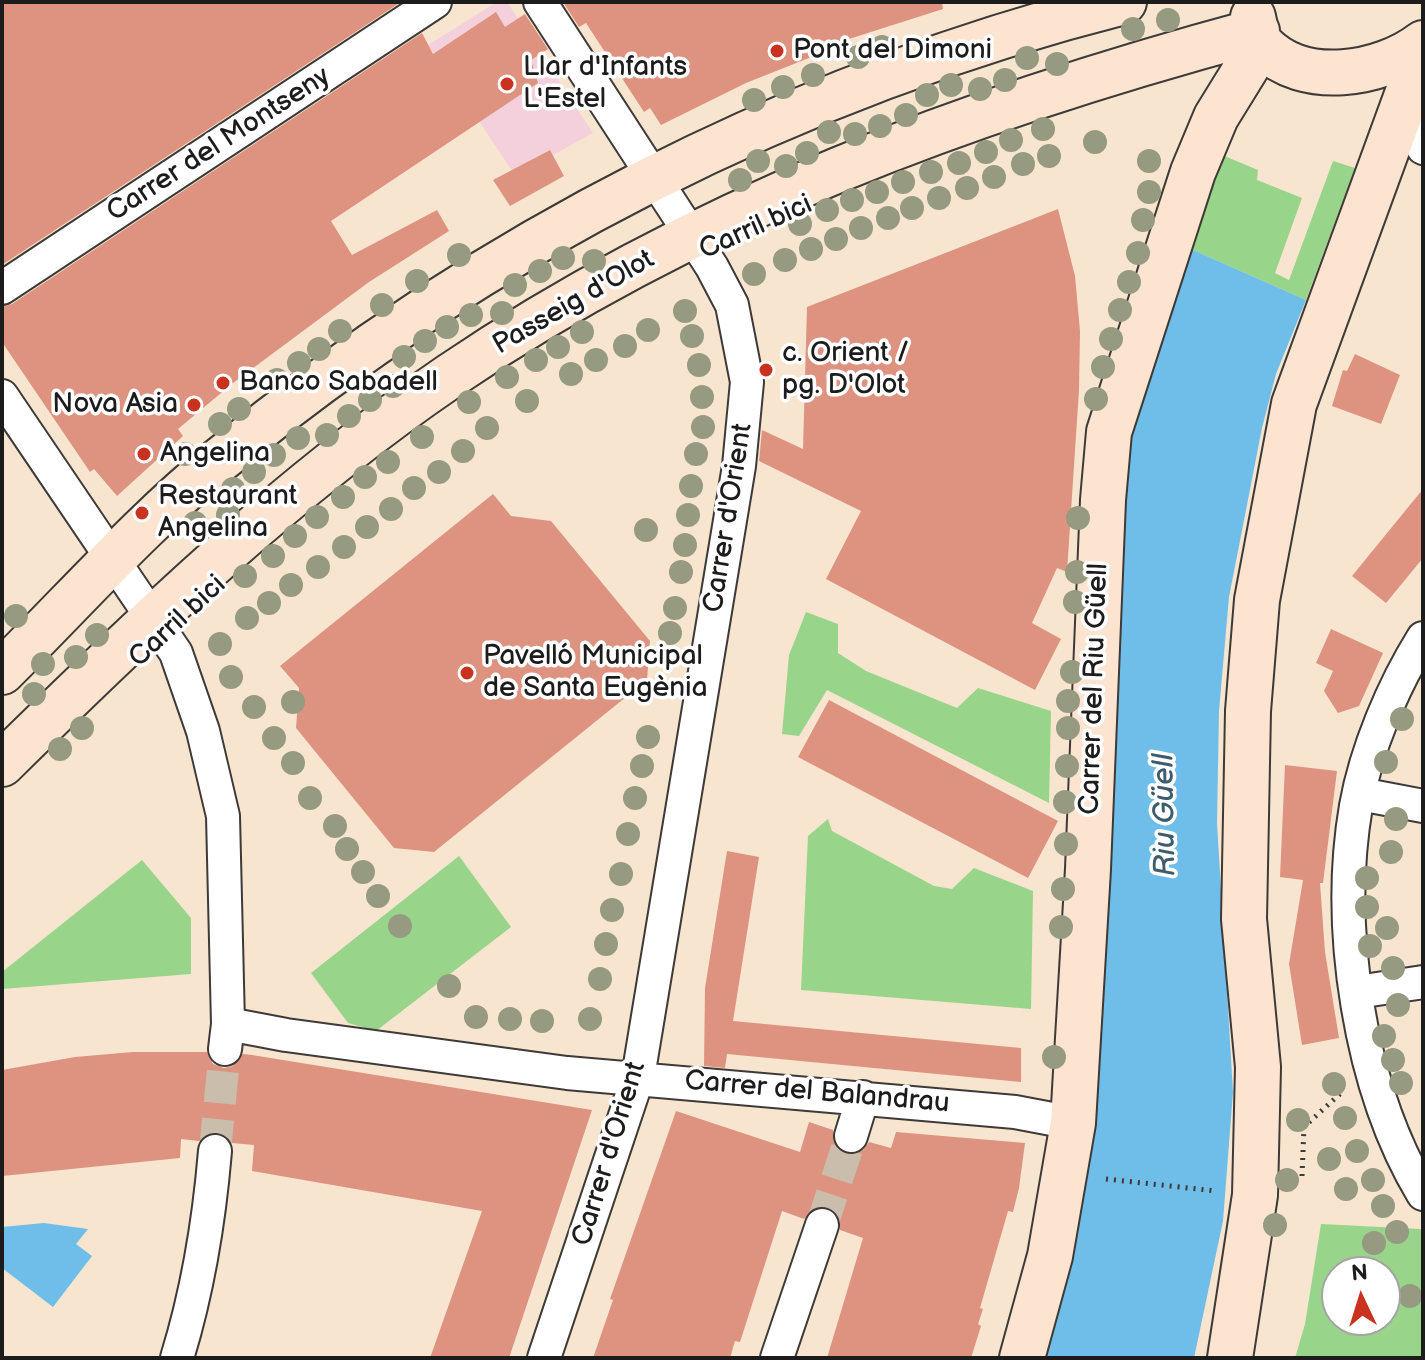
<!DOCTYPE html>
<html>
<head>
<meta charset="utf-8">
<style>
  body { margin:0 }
  #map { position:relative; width:1425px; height:1360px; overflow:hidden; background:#f7e5cf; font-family:"Balsamiq Sans",sans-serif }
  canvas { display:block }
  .frame { position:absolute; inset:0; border:4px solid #1c1c1c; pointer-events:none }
  .north { position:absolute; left:1321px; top:1256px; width:80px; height:80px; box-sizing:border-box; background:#fff; border:2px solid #a4a4a4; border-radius:50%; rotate:356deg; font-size:22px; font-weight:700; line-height:32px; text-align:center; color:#1c1c1c }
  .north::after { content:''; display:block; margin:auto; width:28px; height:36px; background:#c8321e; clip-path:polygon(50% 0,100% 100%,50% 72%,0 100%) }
</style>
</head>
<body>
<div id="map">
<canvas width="1425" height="1360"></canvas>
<div class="frame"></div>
<div class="north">N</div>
</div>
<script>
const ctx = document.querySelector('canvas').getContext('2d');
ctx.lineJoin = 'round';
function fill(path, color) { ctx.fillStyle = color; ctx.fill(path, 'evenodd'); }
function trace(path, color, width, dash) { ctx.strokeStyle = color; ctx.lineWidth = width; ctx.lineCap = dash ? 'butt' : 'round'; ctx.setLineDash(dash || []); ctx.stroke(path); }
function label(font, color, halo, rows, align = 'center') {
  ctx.font = font + ' "Balsamiq Sans",sans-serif'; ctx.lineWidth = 7; ctx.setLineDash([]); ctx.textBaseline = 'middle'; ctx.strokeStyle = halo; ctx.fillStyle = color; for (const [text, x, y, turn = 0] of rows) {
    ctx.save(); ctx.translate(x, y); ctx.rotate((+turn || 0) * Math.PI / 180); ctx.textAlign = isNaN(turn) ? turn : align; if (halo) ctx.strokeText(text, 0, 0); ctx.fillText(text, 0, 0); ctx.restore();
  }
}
const built = new Path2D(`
  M497,2H507L593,133L553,155L549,150L534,158L515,175L428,45Z`);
const green = new Path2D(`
  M1222,155L1258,170L1257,180L1302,198L1275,273L1289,280L1333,161L1355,168L1306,300L1184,246Z
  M806,612L838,624V653L866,671L957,708L978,688L1051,711L1049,803L827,690L799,736L782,734L789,655Z
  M828,819L832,831L934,886L952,889L974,868L1033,891L1031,1009L801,990L808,836Z
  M459,856L511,927L376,1031L348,1023L311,973Z
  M142,860L191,918V974L2,989V972Z
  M1321,1224L1420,1229L1423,1232V1358H1295L1305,1324ZM1385,1272V1320H1337V1272Z`);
const water = new Path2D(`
  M1184,246L1306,300L1276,374L1262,428L1229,597L1219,711L1217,823L1233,1092L1223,1221L1194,1358H1044L1074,1256L1098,1084L1121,496L1130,433Z
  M44,1223L88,1229L76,1244L92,1256L53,1307L2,1268V1227Z`);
const building = new Path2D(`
  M2,2H401L2,265Z
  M563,2H942L943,9L827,46L829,50L746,83L661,125L650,108L644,112L586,23L579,27Z
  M496,12L505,27L525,14L548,49L531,60L538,83L331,221L352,255L437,210L449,231L369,282L233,383L178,429L183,436L117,496L94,469L90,472L2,342V307L12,304L422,33L433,54Z
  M550,150L564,176L510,206L493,180Z
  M1058,209L1075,276L1080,331L1079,390L1067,572L1057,568L1032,623L1061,639L1035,690L826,579L861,511L759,461L762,430L803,449L807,307Z
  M1355,354L1400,375L1381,424L1332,406L1343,370L1347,371Z
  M1423,489V558L1386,603L1352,576Z
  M493,494L511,516L551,521L650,641L647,680L434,852L394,848L296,728L299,688L280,666Z
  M1331,629L1383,653L1359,706L1338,713L1324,691L1333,671L1316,663Z
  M829,700L1058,821L1028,878L798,757Z
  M1285,765L1337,771L1323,883H1320L1325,952L1339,1038L1302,1045L1289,964L1303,880L1280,877Z
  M727,851L759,857L733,1021L1021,1048V1082L727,1054L725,1068L704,1066L705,988Z
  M133,1052H207L213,1064L224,1068L233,1066L243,1054L252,1055L592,1110L509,1358H430L482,1211L252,1171L254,1145L232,1143L216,1132L199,1141L181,1139L180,1158L2,1176V1070L75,1057Z
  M676,1111L800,1152L809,1122L833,1130L837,1148L846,1154L863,1150L869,1142L891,1148L896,1132L1025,1143L1019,1188L1013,1212L1008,1211L980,1308L983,1309L978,1324L981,1326L971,1358H827L863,1238L840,1230L837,1213L819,1206L804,1219L782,1211L740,1342L735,1341L730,1358H593L613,1300L610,1299Z`);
const streetTunnel = new Path2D(`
  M215,1151L225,1049
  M822,1225L851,1136`);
const path = new Path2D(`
  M1302,1176L1304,1127L1343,1091
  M1106,1179L1216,1191`);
const street = new Path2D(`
  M540,2L712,267L732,305L747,382L739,466L638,1077L544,1358
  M1402,112L1423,148
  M2,288L435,2
  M2,396L176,653L203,731L223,816L228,1024L225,1049
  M1423,638C1393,686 1366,750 1356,806C1335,928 1359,1088 1423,1194
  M1360,794L1423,806
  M1357,992L1423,982
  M228,1024L286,1035L567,1073L1015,1112L1073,1123
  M851,1136L863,1097
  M177,1358C198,1290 209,1223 215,1151
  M777,1358L822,1225`);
const secondary = new Path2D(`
  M1253,17C1255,26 1257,39 1263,46C1304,88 1381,75 1423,43
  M2,672C74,601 142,523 221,459C484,244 795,85 1124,2
  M2,764C142,626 287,487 450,376C696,209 971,108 1257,31
  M1022,1358L1050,1256L1073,1123L1088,869L1103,500L1109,432L1193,172L1216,117L1261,44
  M1230,1358L1255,1195L1258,1067L1244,919L1248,711L1257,600L1294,404L1423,51`);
const trees = [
  [1168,20],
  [1133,29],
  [882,47],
  [858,57],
  [1027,58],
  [1057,64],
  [813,75],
  [1005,80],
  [951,85],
  [783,87],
  [980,89],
  [927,95],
  [754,100],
  [906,115],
  [880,126],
  [1043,129],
  [829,132],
  [855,134],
  [1011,140],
  [1095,142],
  [986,152],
  [807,153],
  [1049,156],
  [758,161],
  [1149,161],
  [959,163],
  [1023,164],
  [786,166],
  [931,172],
  [994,177],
  [740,180],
  [903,182],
  [967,188],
  [877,192],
  [1149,192],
  [939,198],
  [852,200],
  [912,208],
  [827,210],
  [888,218],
  [1143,220],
  [800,224],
  [861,228],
  [836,239],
  [811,249],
  [1138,253],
  [459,255],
  [563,258],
  [785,260],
  [594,261],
  [540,271],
  [754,274],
  [417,281],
  [1129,282],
  [515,285],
  [382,305],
  [1120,310],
  [685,311],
  [502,313],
  [471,315],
  [447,327],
  [648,330],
  [340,331],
  [582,332],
  [692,336],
  [1111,339],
  [425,341],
  [625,346],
  [558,347],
  [319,349],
  [404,357],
  [536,360],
  [596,360],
  [299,363],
  [699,365],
  [1103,367],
  [571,374],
  [507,377],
  [277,380],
  [393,386],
  [702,397],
  [1096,399],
  [370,400],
  [527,401],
  [469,402],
  [239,409],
  [349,416],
  [220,424],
  [703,427],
  [487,428],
  [327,435],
  [422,437],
  [298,438],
  [463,451],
  [185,454],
  [696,454],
  [274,455],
  [388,462],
  [254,472],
  [439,472],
  [365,477],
  [691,486],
  [414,488],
  [233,489],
  [343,497],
  [391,509],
  [228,515],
  [688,515],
  [317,517],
  [1078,518],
  [195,523],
  [367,527],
  [646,530],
  [295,536],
  [685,545],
  [344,547],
  [273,556],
  [318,567],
  [681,572],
  [1077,572],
  [245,576],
  [291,585],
  [1075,602],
  [269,603],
  [675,608],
  [16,616],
  [247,618],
  [670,633],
  [97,635],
  [220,644],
  [76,657],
  [43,664],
  [1072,672],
  [231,677],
  [34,694],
  [1068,701],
  [293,702],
  [254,707],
  [1402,719],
  [82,728],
  [1068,728],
  [648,737],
  [274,738],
  [60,749],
  [1386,762],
  [293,763],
  [642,766],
  [1067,766],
  [310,798],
  [635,798],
  [1065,802],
  [1396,819],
  [335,826],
  [628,834],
  [1066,844],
  [347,849],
  [1391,852],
  [363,872],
  [621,874],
  [1367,878],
  [1063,889],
  [378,896],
  [1367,907],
  [612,910],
  [400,926],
  [1061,927],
  [1387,928],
  [606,944],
  [1370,946],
  [1393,968],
  [600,979],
  [449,986],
  [1398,1005],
  [476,1017],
  [510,1019],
  [590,1019],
  [542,1021],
  [1384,1036],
  [1054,1057],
  [1393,1060],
  [1401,1083],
  [1334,1084],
  [1345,1118],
  [1298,1120],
  [1357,1151],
  [1329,1159],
  [1287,1180],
  [1373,1180],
  [1346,1189],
  [1383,1206],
  [1275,1225],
  [1397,1232],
  [1374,1243],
  [1410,1296]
];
const markers = [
  [777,51,8,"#c8321e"],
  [507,84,8,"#c8321e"],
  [766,370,8,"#c8321e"],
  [223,383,8,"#c8321e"],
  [194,405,8,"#c8321e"],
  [144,454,8,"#c8321e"],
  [142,513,8,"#c8321e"],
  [467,673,8,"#c8321e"]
];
const poiNames = [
  ["Pont del Dimoni",793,51],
  ["Llar d'Infants",523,68],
  ["L'Estel",523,100],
  ["c. Orient /",782,354],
  ["pg. D'Olot",782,386],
  ["Banco Sabadell",239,383],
  ["Nova Asia",178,405,"right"],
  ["Angelina",160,454],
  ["Restaurant",158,497],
  ["Angelina",158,529],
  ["Pavelló Municipal",483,657],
  ["de Santa Eugènia",483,689]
];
const streetNames = [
  ["Carrer del Montseny",219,145,-33],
  ["Carril bici",756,228,-24],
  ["Passeig d'Olot",574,303,-30],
  ["Carrer d'Orient",729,518,-81],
  ["Carril bici",178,622,-43],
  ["Carrer del Riu Güell",1095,689,-88],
  ["Carrer del Balandrau",817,1093,5],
  ["Carrer d'Orient",610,1154,-73]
];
const waterNames = [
  ["Riu Güell",1166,815,-91]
];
fill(built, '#f4cfdc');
fill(green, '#98d58a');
fill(water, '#6fbeea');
fill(building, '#dd9380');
trace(streetTunnel, '#cbbdab', 32, [32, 16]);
trace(street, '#3d3a37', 36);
trace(secondary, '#3d3a37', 48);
trace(path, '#3d3a37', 5, [2, 6]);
trace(street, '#fff', 32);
trace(secondary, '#fde4d1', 44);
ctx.fillStyle = '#969a81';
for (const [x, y] of trees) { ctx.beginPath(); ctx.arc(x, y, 12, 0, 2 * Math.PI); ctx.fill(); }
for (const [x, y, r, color] of markers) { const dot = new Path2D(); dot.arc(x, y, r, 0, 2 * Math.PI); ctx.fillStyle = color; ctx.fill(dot); trace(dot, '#fff', 3); }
label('28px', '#1c1c1c', '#fff', poiNames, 'left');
label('28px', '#1c1c1c', '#fff', streetNames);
label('italic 30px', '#3d5d6e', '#fff', waterNames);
</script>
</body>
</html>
